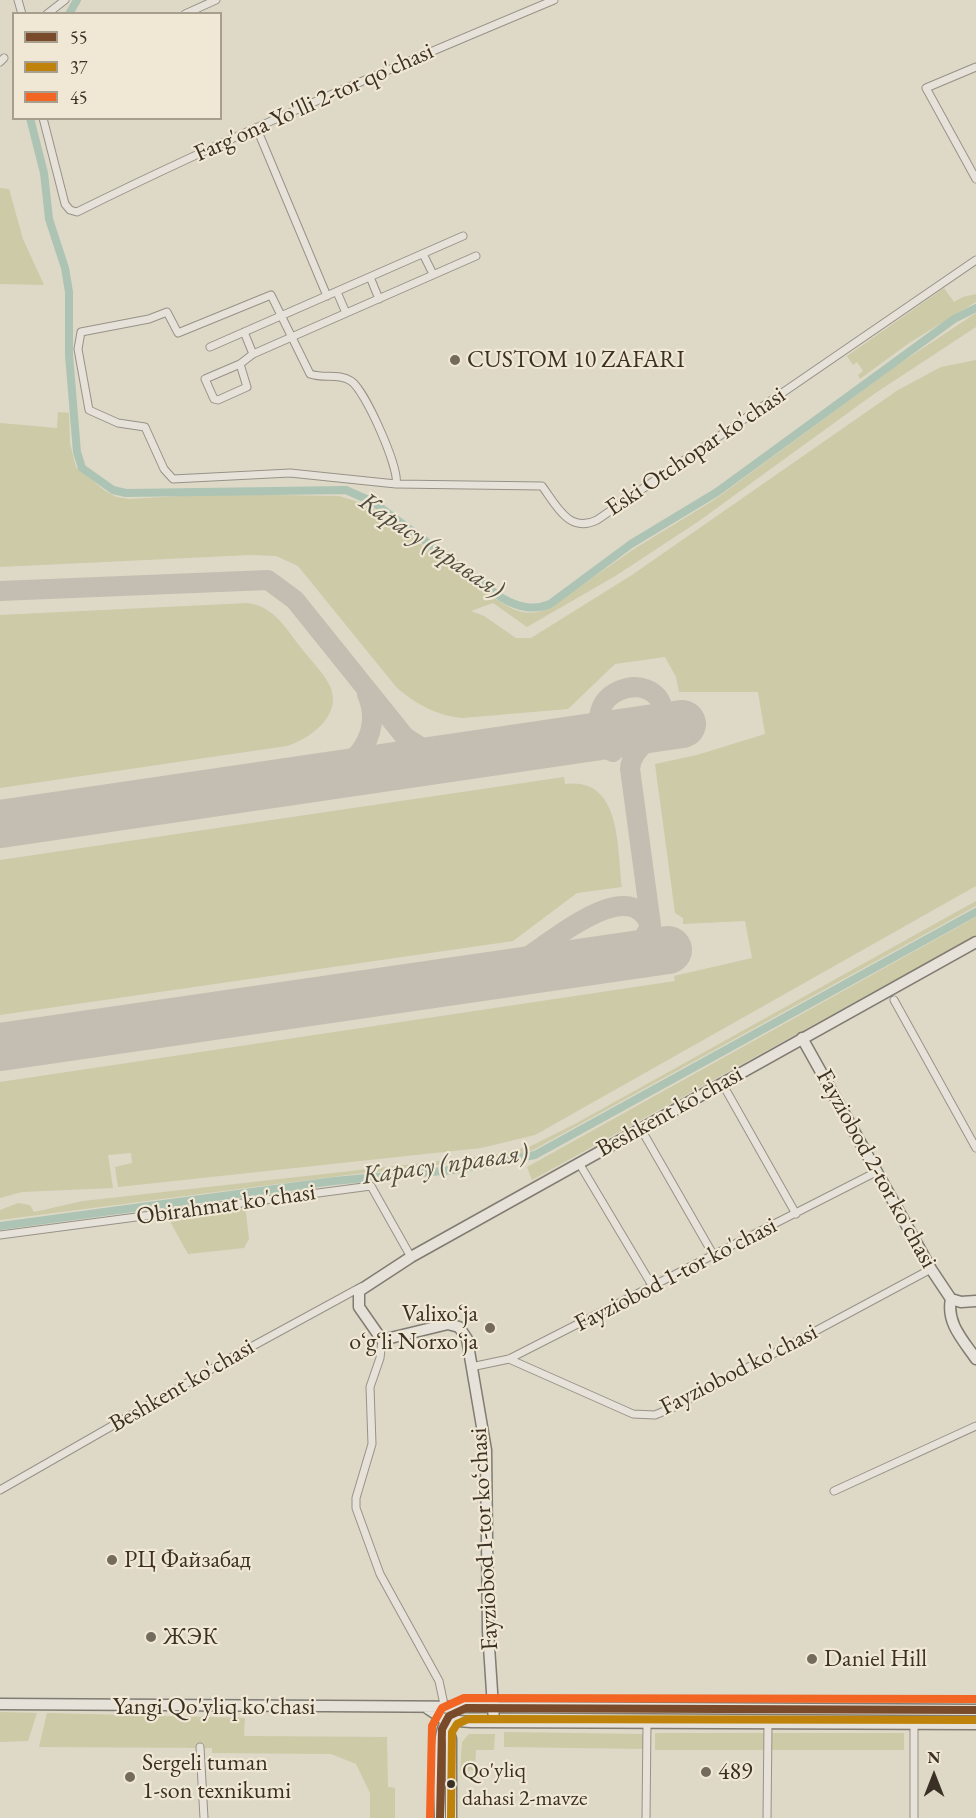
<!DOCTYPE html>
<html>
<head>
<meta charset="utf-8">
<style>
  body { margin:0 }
  #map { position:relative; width:976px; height:1818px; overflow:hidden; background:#ded8c7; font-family:"EB Garamond",serif }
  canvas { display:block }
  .legend { position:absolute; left:12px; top:12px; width:210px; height:108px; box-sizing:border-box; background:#f0e8d4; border:2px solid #a89e8e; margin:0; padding:8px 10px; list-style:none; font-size:18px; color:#3b3024 }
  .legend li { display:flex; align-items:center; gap:12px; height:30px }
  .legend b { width:30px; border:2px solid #a89e8e }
  .north { position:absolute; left:904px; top:1746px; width:60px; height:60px; -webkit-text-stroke:4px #f0e8d4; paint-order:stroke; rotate:0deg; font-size:16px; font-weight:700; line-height:24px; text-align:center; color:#3b3024 }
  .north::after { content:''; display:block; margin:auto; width:21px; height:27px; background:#3b3024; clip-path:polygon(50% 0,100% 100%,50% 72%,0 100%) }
</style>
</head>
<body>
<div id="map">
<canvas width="976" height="1818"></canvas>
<ul class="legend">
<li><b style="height:8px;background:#7a4b2a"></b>55</li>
<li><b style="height:8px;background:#bf830b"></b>37</li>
<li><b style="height:8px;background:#f26522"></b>45</li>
</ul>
<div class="north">N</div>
</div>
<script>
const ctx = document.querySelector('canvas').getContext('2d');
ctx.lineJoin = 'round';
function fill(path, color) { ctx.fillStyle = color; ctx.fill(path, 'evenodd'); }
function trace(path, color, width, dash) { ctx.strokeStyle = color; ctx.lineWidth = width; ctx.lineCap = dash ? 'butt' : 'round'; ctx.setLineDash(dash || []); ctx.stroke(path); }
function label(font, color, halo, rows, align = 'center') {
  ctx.font = font + ' "EB Garamond",serif'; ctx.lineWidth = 4.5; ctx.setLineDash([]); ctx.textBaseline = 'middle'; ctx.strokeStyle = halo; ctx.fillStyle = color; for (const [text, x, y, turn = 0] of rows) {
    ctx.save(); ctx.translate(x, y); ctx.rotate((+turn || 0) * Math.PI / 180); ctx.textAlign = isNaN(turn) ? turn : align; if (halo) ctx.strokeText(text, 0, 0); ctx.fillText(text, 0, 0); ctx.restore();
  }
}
const green = new Path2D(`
  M0,188L9,189L23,239L44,285L0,284Z
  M944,288L954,302L963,297L976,294V302L909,343L860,379L858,375L863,371L857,362L853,365L847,356Z
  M976,313V327L874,394L699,521L617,575L527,627L493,603L471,611L484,616L516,638H531L632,575L898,390L941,367L976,360V886L535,1135L481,1148L118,1187L115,1167L132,1163L131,1153L108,1155L113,1188L22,1192L0,1198V1082L675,981L674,976L752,958L745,921L683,924V918L675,913L655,764L697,755L765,734L758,692H679L676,677L665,657L615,664L568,709L462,718C437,716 416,704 397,688L298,566L276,556L250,555L0,567V423L57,428L58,412L69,413L70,444L76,467L104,490L116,497L129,499L214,494L339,496L368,505L496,599C514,611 528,618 549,608L634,549L714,500L899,364Z
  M248,603C275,607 286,629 302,649C310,660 324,673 330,686C343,715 310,739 287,746L0,788V615Z
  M564,777L565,784C622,776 617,849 622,887L577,893L513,941L0,1015V860Z
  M976,901V906L533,1150L510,1157L347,1175L0,1220V1210L18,1203L30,1205L34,1212L83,1201L494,1155L531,1146L575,1124Z
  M976,917V935L532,1180L527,1167Z
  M245,1205L249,1239L244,1248L188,1254L167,1216Z
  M0,1712L37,1713L28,1741L0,1742Z
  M47,1713L245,1718L244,1736L387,1737L388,1787L395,1788V1818H370V1793L356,1764L331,1754L212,1753V1748L39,1747Z
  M504,1732L645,1734V1749L504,1747Z
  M655,1733H904V1750H655Z
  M469,1734H495L494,1750H476L475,1770L460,1771L462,1742Z`);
const canal = new Path2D(`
  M69,14L77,0
  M30,118L44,173L49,219L65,268L69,292V355L77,452L82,468L113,490L126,493L346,490L373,502L502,598C518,607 533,611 550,604L631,544L717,492L954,319L976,308
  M0,1226L334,1181L453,1170L535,1155L976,912`);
const taxiway = new Path2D(`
  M0,591L268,580L295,600L405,737L430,753L447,756H468
  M564,742H592L613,752
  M611,751C567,690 658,665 663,711C666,735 631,744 630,769L651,925L640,944L622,957
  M322,777C358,766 383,732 367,694
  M596,961L622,967L636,964
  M496,975C528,967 630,859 652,930`);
const runway = new Path2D(`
  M0,824L682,724
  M0,1047L668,950`);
const street = new Path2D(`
  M18,0L22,14
  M47,14L65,0
  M185,14L216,0
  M0,62L4,58
  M976,67L926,88L976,179
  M43,118L65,204L70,210L77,212C232,135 394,67 554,0
  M257,129L327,296
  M423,254L433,274
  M370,277L379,299
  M337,292L346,313
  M244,332L253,354
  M210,347L463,236
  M240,364L247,387L218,400L214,399L205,379L240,364L253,354L476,256
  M396,484L290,473L173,479L164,469L145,427L118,423L89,410L78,349L81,332L149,319L167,312L178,333L271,295L310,374C324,379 339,373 351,381C365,390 400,469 396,484L542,486C556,505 569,534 597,520L976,260
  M894,1000L976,1148
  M722,1083L796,1214
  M641,1129L714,1256
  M579,1163L653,1287
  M0,1235L371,1186L411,1257
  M382,1340L380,1358L370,1387L372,1444L356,1498V1508L380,1574L439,1681L445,1709
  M509,1359L633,1414L655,1415L674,1407L931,1269
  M471,1367L509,1359L878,1171
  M0,1490L229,1359L361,1287
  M834,1491L976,1426
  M200,1747L204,1818
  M646,1818L647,1724
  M767,1818L768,1724
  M914,1818V1724`);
const secondary = new Path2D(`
  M802,1038L931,1269L951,1299
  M951,1299C946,1323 963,1340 976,1359
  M951,1299L961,1302L976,1301
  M0,1704L976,1710
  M427,1708L445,1720L471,1722L976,1724
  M445,1720L451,1739V1818
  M494,1722L488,1631L486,1450L467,1339L459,1327L448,1324L382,1340L359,1307V1291L411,1257L976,942
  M440,1818C440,1795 433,1732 450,1716`);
const bus1 = new Path2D(`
  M440,1818L442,1729L449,1716L466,1708L976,1710`);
const bus2 = new Path2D(`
  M451,1818L452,1732L457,1724L468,1719L976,1720`);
const bus3 = new Path2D(`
  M430,1818L432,1726L442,1708L464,1698L976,1699`);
const markers = [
  [455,360,6,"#746b5d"],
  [490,1328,6,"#746b5d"],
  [112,1560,6,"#746b5d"],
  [151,1637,6,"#746b5d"],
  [812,1659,6,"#746b5d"],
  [706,1772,6,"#746b5d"],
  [130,1777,6,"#746b5d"],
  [451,1784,5,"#3b3024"]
];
const busNames = [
  ["Qo'yliq",462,1771],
  ["dahasi 2-mavze",462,1799]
];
const streetNames = [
  ["Farg'ona Yo'lli 2-tor qo'chasi",314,103,-24],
  ["Eski Otchopar ko'chasi",696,452,-34],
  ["Beshkent ko'chasi",670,1112,-29],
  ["Fayziobod 2-tor ko'chasi",876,1169,61],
  ["Obirahmat ko'chasi",226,1205,-8],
  ["Fayziobod 1-tor ko'chasi",676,1275,-27],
  ["Fayziobod ko'chasi",739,1370,-27],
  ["Beshkent ko'chasi",182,1386,-30],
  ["Fayziobod 1-tor koʻchasi",485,1539,-93],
  ["Yangi Qo'yliq ko'chasi",214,1707]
];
const poiNames = [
  ["CUSTOM 10 ZAFARI",467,360],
  ["Valixoʻja",478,1314,"right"],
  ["oʻgʻli Norxoʻja",478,1342,"right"],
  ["РЦ Файзабад",124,1560],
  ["ЖЭК",163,1637],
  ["Daniel Hill",824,1659],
  ["Sergeli tuman",142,1763],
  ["1-son texnikumi",142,1791],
  ["489",718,1772]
];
const waterNames = [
  ["Карасу (правая)",431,546,34],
  ["Карасу (правая)",445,1165,-8]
];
fill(green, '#cccaa7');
trace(canal, '#adc4b4', 8);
trace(taxiway, '#c4beb2', 20);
trace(runway, '#c4beb2', 48);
trace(street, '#979287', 9);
trace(secondary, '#807c71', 13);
trace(street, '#e6e2da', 7);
trace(secondary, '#e6e2da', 10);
trace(bus1, '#7a4b2a', 8);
trace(bus2, '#bf830b', 8);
trace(bus3, '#f26522', 8);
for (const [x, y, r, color] of markers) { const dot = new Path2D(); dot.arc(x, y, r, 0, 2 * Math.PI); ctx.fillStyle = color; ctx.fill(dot); trace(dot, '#f0e8d4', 2); }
label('22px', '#3b3024', '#f0e8d4', busNames, 'left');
label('24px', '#3b3024', '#f0e8d4', streetNames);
label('24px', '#3b3024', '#f0e8d4', poiNames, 'left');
label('italic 26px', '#4e4c3f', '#f0e8d4', waterNames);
</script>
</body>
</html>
